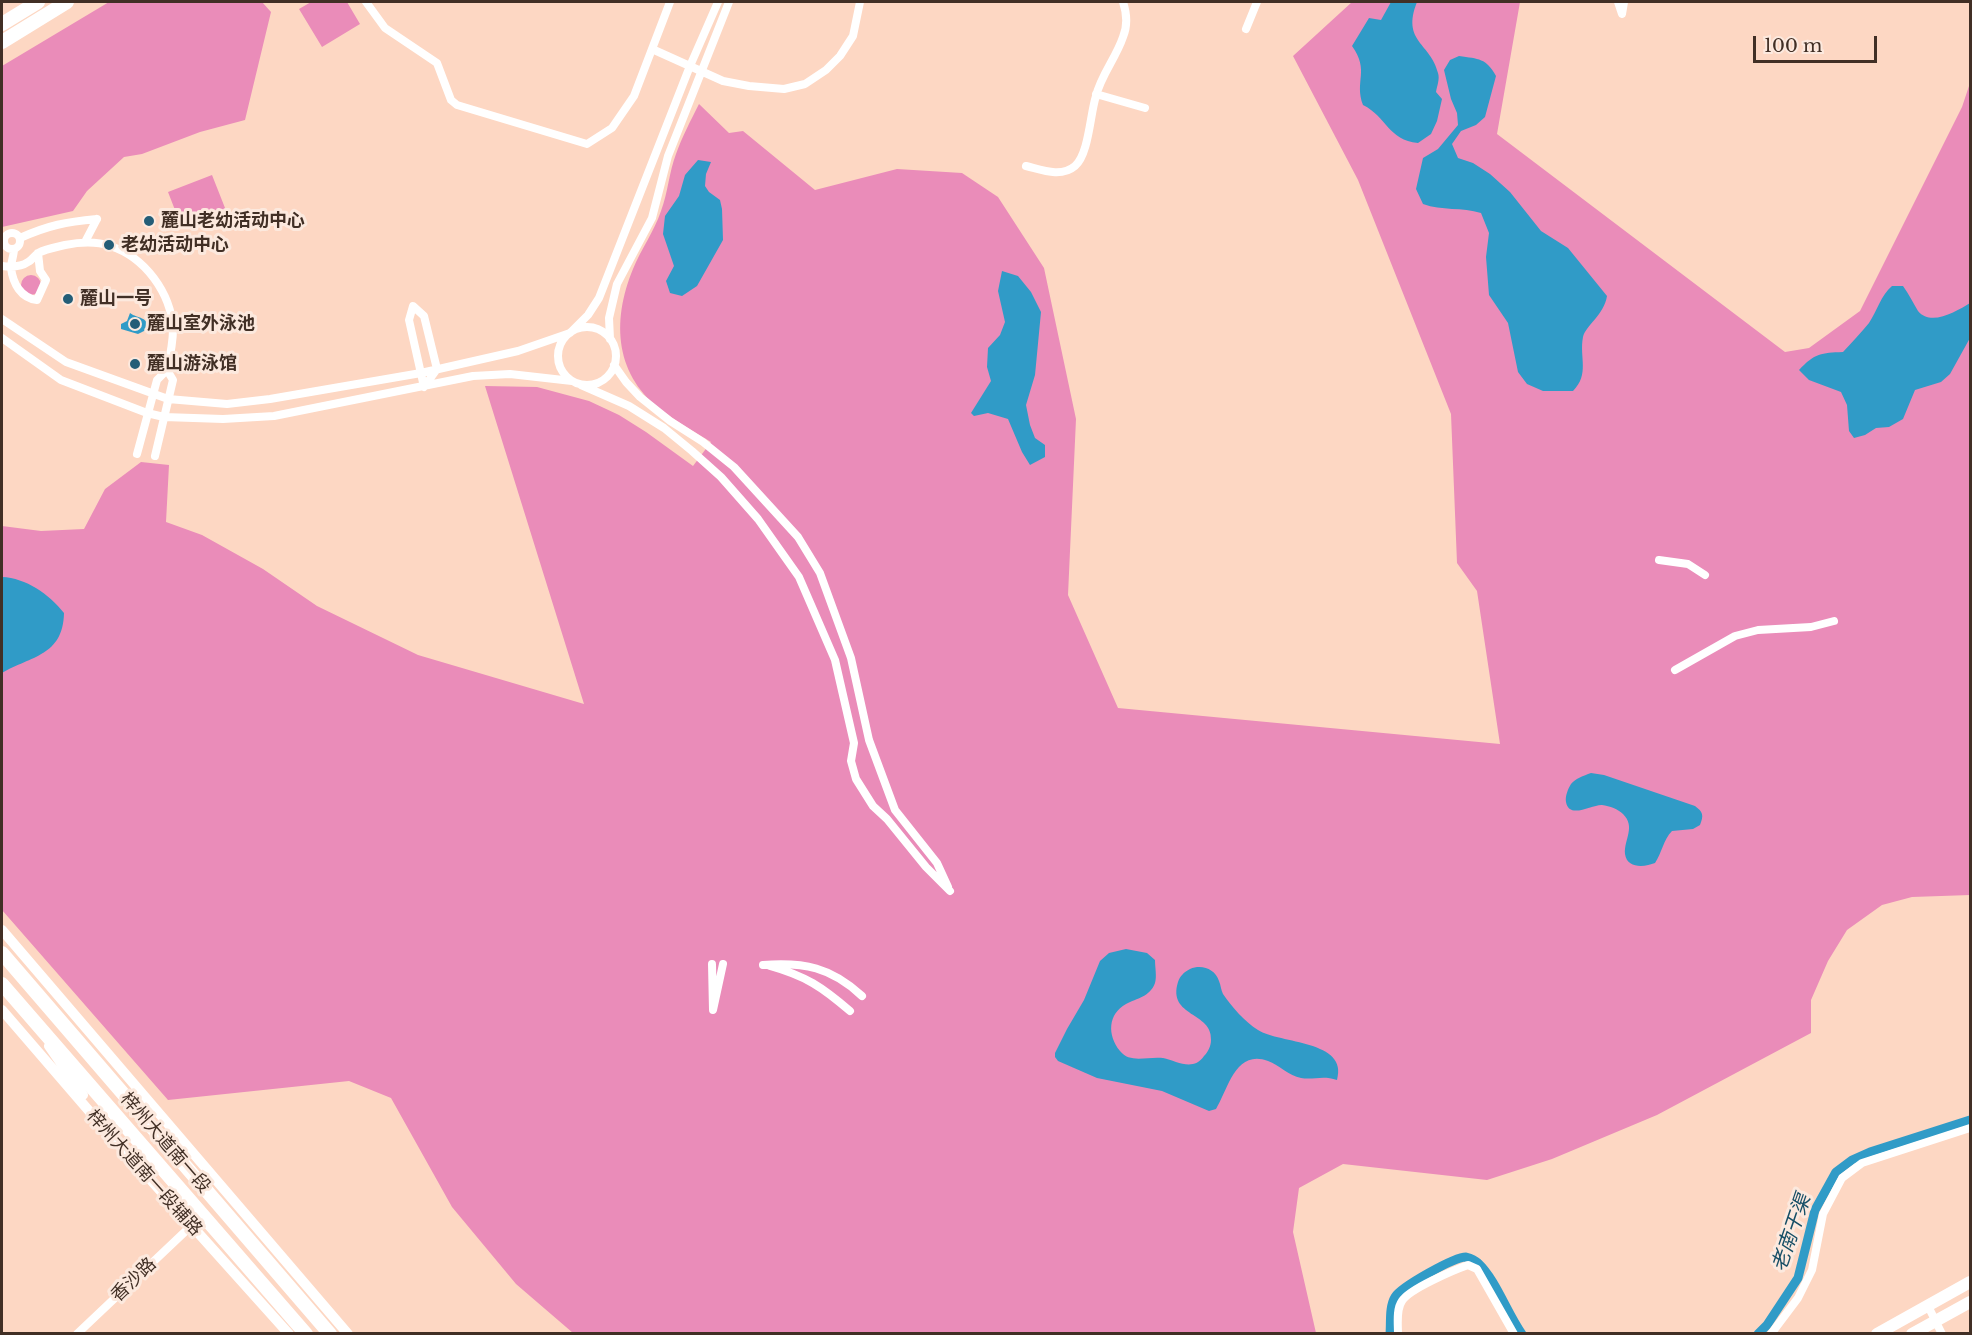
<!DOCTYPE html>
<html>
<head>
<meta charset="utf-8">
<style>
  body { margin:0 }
  #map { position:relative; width:1972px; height:1335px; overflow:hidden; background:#fdd7c3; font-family:"Libre Baskerville",serif }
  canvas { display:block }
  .frame { position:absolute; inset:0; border:3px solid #412f25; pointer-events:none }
  .scale { position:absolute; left:1753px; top:36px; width:124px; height:27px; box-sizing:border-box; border:3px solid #412f25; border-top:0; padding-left:8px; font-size:18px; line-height:21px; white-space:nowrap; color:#412f25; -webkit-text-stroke:4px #fce9de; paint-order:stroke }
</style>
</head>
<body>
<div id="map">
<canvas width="1972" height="1335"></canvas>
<div class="frame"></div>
<div class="scale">100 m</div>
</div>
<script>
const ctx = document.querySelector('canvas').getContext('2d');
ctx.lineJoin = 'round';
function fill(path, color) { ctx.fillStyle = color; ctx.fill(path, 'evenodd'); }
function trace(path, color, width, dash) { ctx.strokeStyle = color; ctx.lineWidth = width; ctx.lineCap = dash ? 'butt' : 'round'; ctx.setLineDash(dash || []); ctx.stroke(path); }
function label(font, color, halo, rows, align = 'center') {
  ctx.font = font + ' "Libre Baskerville","Noto Sans SC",serif'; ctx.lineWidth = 6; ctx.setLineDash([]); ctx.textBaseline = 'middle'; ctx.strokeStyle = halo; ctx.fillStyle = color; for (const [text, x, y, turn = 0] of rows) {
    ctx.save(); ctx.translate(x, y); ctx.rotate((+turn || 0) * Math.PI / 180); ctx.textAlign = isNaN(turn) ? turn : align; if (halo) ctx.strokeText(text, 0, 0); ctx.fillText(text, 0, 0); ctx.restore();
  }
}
const green = new Path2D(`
  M109,2H262L271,12L245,120L200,132L142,154L124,157L87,191L73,211L2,227V66Z
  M311,2H347L360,24L322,47L299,9Z
  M1352,2H1520L1497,134L1785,352L1809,348L1860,311L1962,107L1970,83V895L1912,897L1882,905L1847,930L1828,961L1811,1000V1033L1657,1115L1552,1159L1487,1180L1343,1164L1299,1188L1293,1232L1316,1333H573L516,1284L452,1207L391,1098L349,1081L168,1100L2,910V526L41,531L84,529L105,489L141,462L169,465L166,522L202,535L263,569L317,606L418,655L584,704L485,386L537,387L589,401L619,415L646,432L693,466L711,442C695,432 679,423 664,412C615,377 611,322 633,269C641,249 654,232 661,211C668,193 669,172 676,154C682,137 691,120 699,104L729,133L743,131L815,190L897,169L962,173L998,197L1044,268L1076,419L1068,595L1118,708L1500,744L1477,591L1457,563L1451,414L1358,180L1293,56Z
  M212,175L227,213L182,228L168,192Z
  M21 285a10 10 0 1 1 20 0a10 10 0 1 1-20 0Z`);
const water = new Path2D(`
  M1391,2H1417C1401,42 1431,43 1438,73C1440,79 1437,86 1436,92L1442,99L1437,121L1431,134L1418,143C1388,140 1387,117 1363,105C1354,81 1370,71 1352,46L1369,18L1381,20Z
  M1459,56C1479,59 1486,58 1496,76L1485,117L1476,125L1461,131L1452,144L1458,158L1473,163L1490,174L1510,192L1541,231L1568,248L1607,296C1604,315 1586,325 1583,337C1579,357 1590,374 1573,391H1543L1527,384L1518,372L1508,323L1489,295L1486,257L1489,233L1481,213C1462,207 1442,211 1423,204L1416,189L1423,158L1438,149L1458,125L1457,113L1451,99L1444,70L1450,60Z
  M698,160L711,162L706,174L705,186L709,192L720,200L722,209L723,240L697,286L682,296L670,293L666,281L674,266L663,234L665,216L679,196L685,175Z
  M1002,271L1018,276L1031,292L1041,312L1035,375L1026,405L1030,425L1035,438L1045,445V457L1030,465L1022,452L1008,419L988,413L974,416L971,413L991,381L987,367L988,348L1000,335L1005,322L998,291Z
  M1892,286H1903C1909,294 1913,303 1918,311C1931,327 1957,311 1970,303V338L1950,374L1941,382L1915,390L1903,419L1889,427L1876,428L1865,435L1854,438L1849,431L1847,405L1841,392L1809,380L1799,370C1815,353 1821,353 1843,352C1852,342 1861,333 1869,323C1877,311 1881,295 1892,286Z
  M130,313C138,319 148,316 148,329L138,334L121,329V324L127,321Z
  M2,577C26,578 49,594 64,613C63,656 31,656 2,673Z
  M1591,773L1604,775L1695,806C1703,812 1704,815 1700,825L1693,829L1672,831C1663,840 1662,853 1655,863C1645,867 1627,869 1625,854C1624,839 1636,827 1623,814C1618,809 1610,806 1602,805C1593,804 1569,820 1566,802C1565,796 1568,789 1571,784C1576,778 1583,776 1591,773Z
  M1126,949L1147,953L1155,960C1155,967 1157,977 1155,983C1150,997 1137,998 1126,1004C1108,1014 1107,1035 1120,1051C1130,1064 1148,1056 1163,1058C1177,1061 1193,1072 1204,1056C1208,1052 1211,1046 1211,1040C1213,1012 1167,1017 1178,982C1180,976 1184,972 1190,969C1202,964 1215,969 1219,981C1221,986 1221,990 1223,994C1232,1007 1245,1022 1258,1030C1280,1044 1349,1040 1337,1080C1323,1075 1314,1080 1301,1078C1289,1076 1279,1065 1268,1061C1235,1049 1228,1090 1216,1109L1209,1111L1162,1091L1097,1078L1058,1061L1055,1057V1053L1067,1029L1084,1000L1100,961L1109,953Z`);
const canal = new Path2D(`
  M1390,1334C1391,1322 1389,1307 1395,1297C1401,1287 1454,1257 1466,1257C1470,1258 1476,1261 1478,1263C1496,1280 1507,1313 1522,1334
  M1758,1334L1767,1325L1798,1278L1815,1210L1836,1172L1852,1160L1870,1152L1970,1120`);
const street = new Path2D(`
  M366,2L385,28L437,63L451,100L457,105L587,144L612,128L634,96L670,2
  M1618,2L1622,14L1624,2
  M1246,29L1257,2
  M652,49L723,81L749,86L784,89L805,84L826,70L840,56L853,36L860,2
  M1096,94L1145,108
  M1026,166C1042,170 1061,178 1075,166C1089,154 1090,114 1096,96C1101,75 1116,58 1123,37C1128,25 1127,14 1123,2
  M4 241a8 8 0 1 1 16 0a8 8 0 1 1-16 0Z
  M20,238C49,225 66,222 97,219
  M85,242L97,219
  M14,249C14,255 11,262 11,268C13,284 21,298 37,300L46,280L40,271L38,253
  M2,266C10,267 21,267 28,262C32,260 35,255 38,253C46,249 57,247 65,245C80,242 96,241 110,246C145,257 171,293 173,329C173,343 170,357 167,370
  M413,306L424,316L437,369L424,387L409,320Z
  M2,319L66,362L168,399L227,404L270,399L421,373L518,351L570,333L588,315L599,298L690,66L718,2
  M558 356a29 29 0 1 1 58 0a29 29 0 1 1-58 0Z
  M2,338L61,380L147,413L164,417L223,419L274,416L473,376L510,374L572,381
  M610,339L609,318L617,284L652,218L668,156L729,2
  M614,365L626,382L640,397L670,421L703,442L734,467L798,537L820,573L851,658L869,740L895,810L937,863L948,887
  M581,385L629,406L664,428L692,451L721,477L758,519L799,577L835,660L854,743L851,761L856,779L873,806L887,819L926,867L950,891
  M137,454L157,380L167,370L173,380L155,456
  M1659,560L1688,564L1705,575
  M1675,670L1735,636L1758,630L1811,627L1834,621
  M712,964L713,1010L723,964
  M763,965C804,962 831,967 862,996
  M770,966C806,976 822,987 850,1011
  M1928,1306L1942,1334
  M77,1334L191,1226
  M1398,1334C1398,1324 1396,1309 1402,1301C1409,1289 1454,1270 1468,1265L1477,1269L1514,1334
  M1771,1334L1798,1298L1812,1270L1823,1214L1842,1178L1862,1163L1970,1128`);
const secondary = new Path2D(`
  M2,930L348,1334
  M2,1010L96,1119L289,1334
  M49,1046L83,1095`);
const primary = new Path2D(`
  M1877,1334L1970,1282
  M1912,1334L1970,1302`);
const highway = new Path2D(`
  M2,24L38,2
  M2,42L67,2
  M2,953L330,1334
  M2,984L306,1334`);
const markers = [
  [149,221,6,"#245d77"],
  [109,245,6,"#245d77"],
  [68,299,6,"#245d77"],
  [135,324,6,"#245d77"],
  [135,364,6,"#245d77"]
];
const poiNames = [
  ["麓山老幼活动中心",161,221],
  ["老幼活动中心",121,245],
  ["麓山一号",80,299],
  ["麓山室外泳池",147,324],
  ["麓山游泳馆",147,364]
];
const streetNames = [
  ["梓州大道南一段",165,1143,49],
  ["梓州大道南一段辅路",144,1173,48],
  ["香沙路",134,1280,-44]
];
const waterNames = [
  ["老南干渠",1792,1233,-71]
];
fill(green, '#ea8cb9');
fill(water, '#309bc7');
trace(canal, '#309bc7', 9);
trace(street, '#fff', 8);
trace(secondary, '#fff', 10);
trace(primary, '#fff', 12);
trace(highway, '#fff', 14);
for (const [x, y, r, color] of markers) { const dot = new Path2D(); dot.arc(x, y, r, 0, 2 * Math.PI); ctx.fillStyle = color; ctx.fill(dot); trace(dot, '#fce9de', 2); }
label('bold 18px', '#412f25', '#fce9de', poiNames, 'left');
label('18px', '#412f25', '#fce9de', streetNames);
label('italic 20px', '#164e66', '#fce9de', waterNames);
</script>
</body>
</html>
